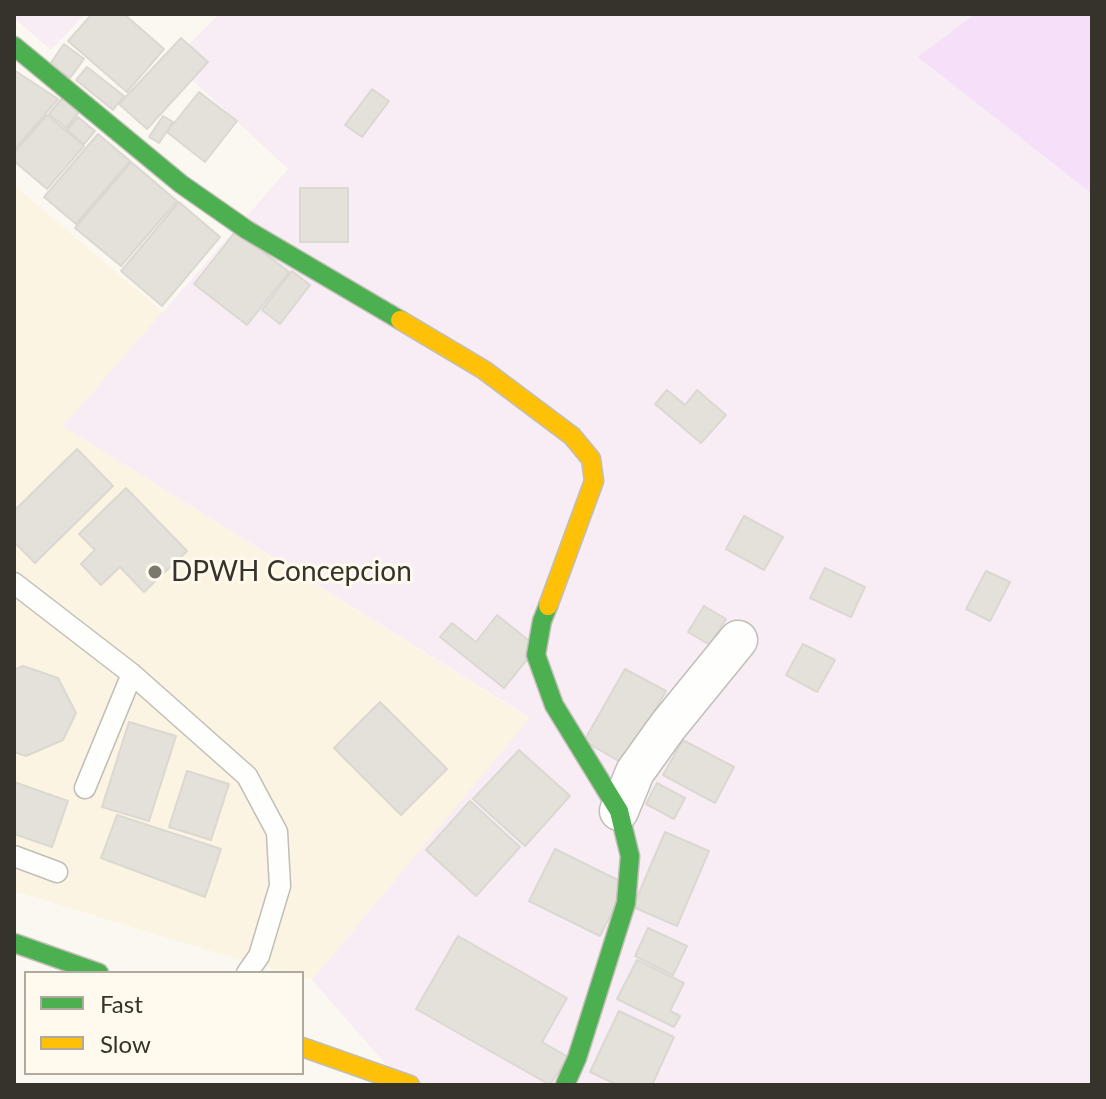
<!DOCTYPE html>
<html>
<head>
<meta charset="utf-8">
<style>
  body { margin:0 }
  #map { position:relative; width:1106px; height:1099px; overflow:hidden; background:#fbf8f1; font-family:Lato,sans-serif }
  canvas { display:block }
  .frame { position:absolute; inset:0; border:16px solid #36332b; pointer-events:none }
  .legend { position:absolute; left:24px; top:971px; width:280px; height:104px; box-sizing:border-box; background:#fffaed; border:2px solid #afaa9f; margin:0; padding:10px 14px; list-style:none; font-size:24px; color:#36332b }
  .legend li { display:flex; align-items:center; gap:16px; height:40px }
  .legend b { width:40px; border:2px solid #afaa9f }
</style>
</head>
<body>
<div id="map">
<canvas width="1106" height="1099"></canvas>
<div class="frame"></div>
<ul class="legend">
<li><b style="height:10px;background:#4caf50"></b>Fast</li>
<li><b style="height:10px;background:#ffc107"></b>Slow</li>
</ul>
</div>
<script>
const ctx = document.querySelector('canvas').getContext('2d');
ctx.lineJoin = 'round';
function fill(path, color) { ctx.fillStyle = color; ctx.fill(path, 'evenodd'); }
function trace(path, color, width, dash) { ctx.strokeStyle = color; ctx.lineWidth = width; ctx.lineCap = dash ? 'butt' : 'round'; ctx.setLineDash(dash || []); ctx.stroke(path); }
function label(font, color, halo, rows, align = 'center') {
  ctx.font = font + ' Lato,sans-serif'; ctx.lineWidth = 6; ctx.setLineDash([]); ctx.textBaseline = 'middle'; ctx.strokeStyle = halo; ctx.fillStyle = color; for (const [text, x, y, turn = 0] of rows) {
    ctx.save(); ctx.translate(x, y); ctx.rotate((+turn || 0) * Math.PI / 180); ctx.textAlign = isNaN(turn) ? turn : align; if (halo) ctx.strokeText(text, 0, 0); ctx.fillText(text, 0, 0); ctx.restore();
  }
}
const built = new Path2D(`
  M14,185L164,313L63,426L530,719L312,980L302,977V973H287L217,953L14,891Z`);
const green = new Path2D(`
  M14,14H85L51,50L14,18Z
  M219,14H975L919,57L1092,194V1085H404L312,980L530,718L63,426L288,169L172,61Z`);
const water = new Path2D(`
  M975,14H1092V194L918,57Z`);
const building = new Path2D(`
  M92,14H124L164,49L127,92L68,41Z
  M181,38L208,62L147,129L119,104Z
  M64,44L84,59L70,78L50,64Z
  M87,67L124,96L113,110L76,80Z
  M14,70L58,99L14,150Z
  M372,89L389,101L362,137L345,125Z
  M199,92L237,121L205,162L167,132Z
  M63,97L80,111L66,128L49,114Z
  M47,115L84,146L47,189L14,161V153Z
  M163,116L173,122L159,143L149,137Z
  M78,117L95,131L84,144L67,130Z
  M98,134L130,161L76,224L44,197Z
  M131,162L177,201L121,266L75,228Z
  M300,188H348V242H300Z
  M179,202L220,237L162,306L121,271Z
  M236,231L289,272L247,325L194,284Z
  M292,271L310,285L280,324L262,310Z
  M667,390L685,405L697,390L726,415L701,443L655,404Z
  M77,449L113,486L35,563L14,542V511Z
  M126,488L187,551L144,592L120,567L101,585L81,564L95,550L79,534Z
  M744,516L783,537L764,570L726,549Z
  M825,568L865,587L851,617L810,598Z
  M986,571L1010,582L990,621L966,609Z
  M704,606L726,619L710,645L688,632Z
  M497,615L537,647L504,688L440,637L452,623L476,642Z
  M803,644L835,660L817,692L786,675Z
  M23,666L58,678L76,713L63,740L26,756L14,752V670Z
  M625,669L666,691L624,764L584,741Z
  M380,702L447,769L401,815L334,748Z
  M129,722L176,736L149,821L102,807Z
  M683,740L734,767L715,803L663,775Z
  M519,750L570,796L525,846L473,799Z
  M187,771L229,784L211,840L169,827Z
  M14,782L68,801L52,847L14,834Z
  M657,783L685,798L674,819L646,804Z
  M470,801L520,847L476,896L426,850Z
  M117,815L221,849L205,897L101,858Z
  M665,832L709,851L677,926L633,907Z
  M555,849L626,884L600,936L529,901Z
  M648,928L687,946L673,975L635,956Z
  M458,936L567,998L542,1042L568,1057L550,1085L416,1009Z
  M637,960L684,983L670,1011L680,1016L674,1027L617,999Z
  M619,1011L674,1037L652,1085H618L590,1072Z`);
const lane = new Path2D(`
  M14,583L132,674L247,776L277,832L280,886L259,956L247,973
  M85,788L132,674
  M14,856L57,872`);
const street = new Path2D(`
  M619,811L635,772L668,726L738,640`);
const fast = new Path2D(`
  M14,46L181,184L247,230L400,320
  M548,606L542,621L536,655L554,705L619,811L630,856L626,903L577,1058L565,1085
  M14,943L99,973`);
const slow = new Path2D(`
  M400,320L484,370L572,436L591,459L594,481L548,606
  M302,1047L410,1085`);
const markers = [
  [155,572,8,"#7b7870"]
];
const poiNames = [
  ["DPWH Concepcion",171,572]
];
fill(built, '#fcf4e2');
fill(green, '#f8edf5');
fill(water, '#f6dff9');
fill(building, '#e4e1da');
trace(building, '#dbd8d1', 2);
trace(lane, '#c1beb7', 23);
trace(street, '#c1beb7', 41);
trace(fast, '#c1beb7', 21);
trace(slow, '#c1beb7', 21);
trace(lane, '#fefefd', 20);
trace(street, '#fefefd', 38);
trace(fast, '#4caf50', 18);
trace(slow, '#ffc107', 18);
for (const [x, y, r, color] of markers) { const dot = new Path2D(); dot.arc(x, y, r, 0, 2 * Math.PI); ctx.fillStyle = color; ctx.fill(dot); trace(dot, '#fffaed', 3); }
label('28px', '#36332b', '#fffaed', poiNames, 'left');
</script>
</body>
</html>
